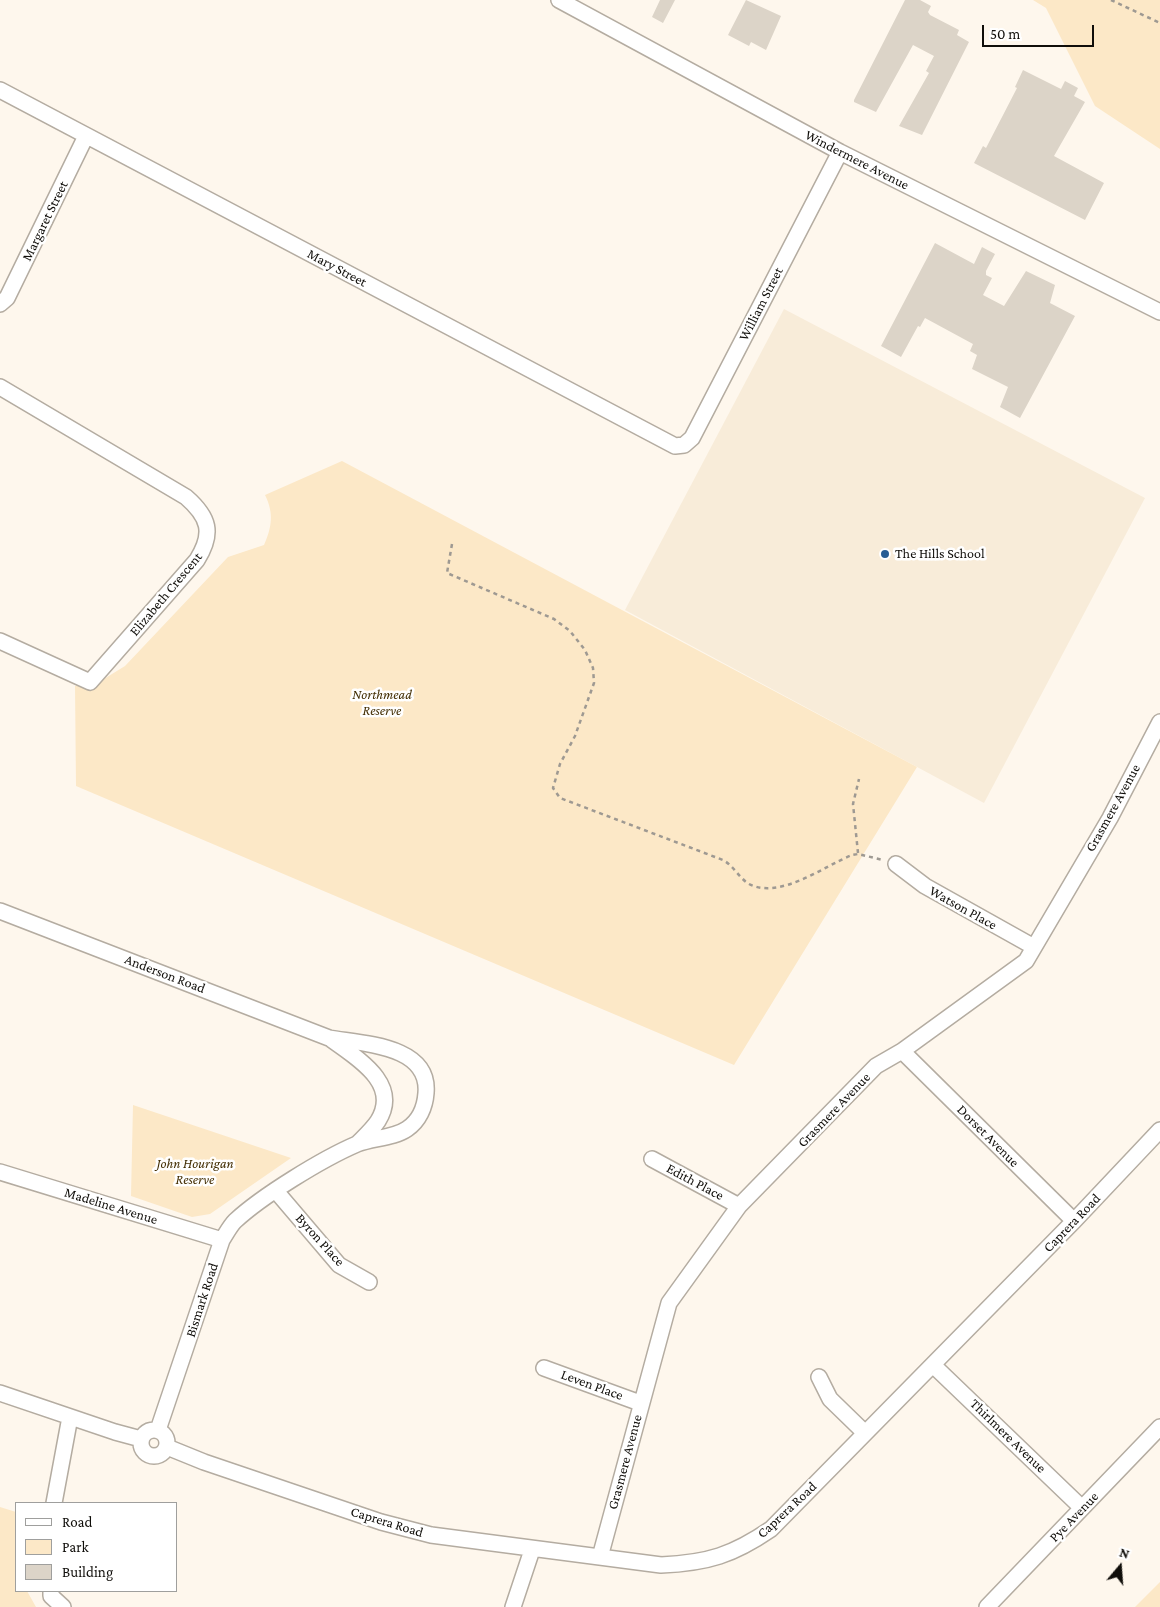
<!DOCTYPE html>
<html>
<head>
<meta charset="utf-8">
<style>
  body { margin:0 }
  #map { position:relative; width:1160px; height:1607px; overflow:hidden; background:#fef7ed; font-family:"Crimson Pro",serif }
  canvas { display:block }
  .legend { position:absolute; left:15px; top:1502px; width:162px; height:90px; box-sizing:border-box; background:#fff; border:1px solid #9f9f9d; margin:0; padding:6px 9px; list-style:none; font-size:15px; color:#100e0a }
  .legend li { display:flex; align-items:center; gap:10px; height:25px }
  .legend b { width:25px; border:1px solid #9f9f9d }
  .north { position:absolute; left:1095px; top:1542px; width:50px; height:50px; -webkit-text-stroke:4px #fff; paint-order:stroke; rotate:18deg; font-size:14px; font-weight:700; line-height:20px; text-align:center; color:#100e0a }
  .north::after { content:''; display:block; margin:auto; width:18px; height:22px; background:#100e0a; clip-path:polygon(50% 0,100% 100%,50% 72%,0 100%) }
  .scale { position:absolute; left:982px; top:25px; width:112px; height:22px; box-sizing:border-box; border:2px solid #100e0a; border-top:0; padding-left:6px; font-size:15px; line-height:18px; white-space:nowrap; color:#100e0a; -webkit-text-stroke:4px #fff; paint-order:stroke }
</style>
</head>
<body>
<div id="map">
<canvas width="1160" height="1607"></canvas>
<ul class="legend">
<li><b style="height:6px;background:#fff"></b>Road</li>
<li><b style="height:14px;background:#fce8c7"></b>Park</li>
<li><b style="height:14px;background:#dcd4c8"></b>Building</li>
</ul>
<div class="north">N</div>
<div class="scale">50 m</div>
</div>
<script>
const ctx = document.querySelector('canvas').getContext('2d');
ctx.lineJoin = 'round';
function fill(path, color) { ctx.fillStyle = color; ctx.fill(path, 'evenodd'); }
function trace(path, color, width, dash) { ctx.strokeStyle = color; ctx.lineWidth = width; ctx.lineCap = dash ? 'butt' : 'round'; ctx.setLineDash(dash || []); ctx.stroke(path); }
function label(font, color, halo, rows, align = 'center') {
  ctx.font = font + ' "Crimson Pro",serif'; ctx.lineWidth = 5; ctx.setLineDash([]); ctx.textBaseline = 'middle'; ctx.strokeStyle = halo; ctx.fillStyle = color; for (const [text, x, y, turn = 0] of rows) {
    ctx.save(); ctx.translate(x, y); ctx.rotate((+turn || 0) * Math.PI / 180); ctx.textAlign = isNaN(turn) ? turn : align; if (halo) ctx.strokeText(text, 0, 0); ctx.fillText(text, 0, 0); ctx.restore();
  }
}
const built = new Path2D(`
  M784,309L1145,498L984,803L625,610Z`);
const green = new Path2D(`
  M1033,0H1160V149L1095,106L1046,8Z
  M342,461L917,767L734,1065L76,786L75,686L99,682L125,666L228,557L264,545C272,527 274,513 265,495Z
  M133,1105L291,1158L210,1214L192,1217L131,1196Z
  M0,1507L16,1512V1591H27L36,1607H0Z
  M1160,1582V1607H1135Z`);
const building = new Path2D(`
  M660,0H675L663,23L652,17Z
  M746,0L781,16L766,50L751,42L749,46L728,35Z
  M905,0H920L931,6L928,12L930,15L959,30L957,35L969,42L922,135L899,126L929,73L926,71L934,56L913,45L876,112L854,102V100Z
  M1023,70L1061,89L1065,81L1078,88L1074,96L1085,102L1054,156L1104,183L1085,220L974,163L983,146L986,148L1017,88L1015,87Z
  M935,243L974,264L982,247L995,254L986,271V275L992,278L983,295L1004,306L1026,271L1055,285L1050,303L1075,316L1020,418L1000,407L1008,387L972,369L977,355L970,351L973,344L925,318L920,327L918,326L901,357L881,346Z`);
const path = new Path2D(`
  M1111,0L1160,23
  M452,544L447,573L554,619L570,631L585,650L593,668L594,683L575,736L560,764L553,788L560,798L723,860C734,866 739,878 749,884C780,900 824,866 852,855L858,854L883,860
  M858,853L853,804L859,779`);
const minor = new Path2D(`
  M559,0L840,152L1160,312
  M0,90L675,446L684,445L692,438L840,152
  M0,304L7,298L86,136
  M0,387L186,497C209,517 214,533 197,560L90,682L0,641
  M896,864L925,886L1034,947
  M0,911L329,1038C363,1044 430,1045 426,1093C425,1107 419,1121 407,1129C394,1138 372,1138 357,1144C322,1159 262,1196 235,1221C230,1226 226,1234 222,1240L158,1430
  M332,1040C358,1059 401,1084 378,1121C372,1130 364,1137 357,1144
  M902,1051L1074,1221
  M652,1159L739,1206
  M0,1172L222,1240
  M276,1191L339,1265L369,1282
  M933,1365L1082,1508
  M544,1368L640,1403
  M819,1377L830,1399L865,1433
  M0,1393L115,1432L141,1439
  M141 1443a13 13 0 1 1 26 0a13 13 0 1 1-26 0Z
  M167,1447L204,1462L381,1522L431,1535L661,1565C708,1563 733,1555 771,1529L1074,1221L1160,1130
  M54,1503L70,1417
  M600,1557L669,1303L739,1206L876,1066L902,1051L1026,961L1110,818L1160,722
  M51,1591V1596L63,1607
  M513,1607L532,1550
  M987,1607L1160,1427`);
const markers = [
  [885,554,5,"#265c94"]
];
const streetNames = [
  ["Windermere Avenue",857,160,27],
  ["Margaret Street",45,221,-64],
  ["Mary Street",337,268,28],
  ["William Street",761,304,-63],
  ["Elizabeth Crescent",166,594,-50],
  ["Grasmere Avenue",1113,808,-61],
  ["Watson Place",963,908,29],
  ["Anderson Road",165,974,21],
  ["Grasmere Avenue",834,1110,-46],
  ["Dorset Avenue",988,1136,45],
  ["Edith Place",695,1182,28],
  ["Madeline Avenue",111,1206,17],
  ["Caprera Road",1072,1223,-46],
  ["Byron Place",320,1240,48],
  ["Bismark Road",202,1300,-72],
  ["Leven Place",592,1385,20],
  ["Thirlmere Avenue",1008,1436,44],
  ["Grasmere Avenue",625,1462,-75],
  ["Caprera Road",787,1510,-43],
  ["Pye Avenue",1074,1517,-46],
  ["Caprera Road",387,1522,17]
];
const poiNames = [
  ["The Hills School",895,554]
];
const parkNames = [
  ["Northmead",382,695],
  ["Reserve",382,711],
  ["John Hourigan",195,1164],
  ["Reserve",195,1180]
];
fill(built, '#f8ecd9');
fill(green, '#fce8c7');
fill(building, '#dcd4c8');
trace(minor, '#b4aca1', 18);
trace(path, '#9e9992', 2.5, [4, 4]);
trace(minor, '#fff', 15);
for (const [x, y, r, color] of markers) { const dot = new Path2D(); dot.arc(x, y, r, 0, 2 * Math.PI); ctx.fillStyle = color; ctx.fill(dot); trace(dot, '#fff', 2); }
label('14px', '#100e0a', '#fff', streetNames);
label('14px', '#100e0a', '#fff', poiNames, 'left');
label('italic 14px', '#432e03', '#fff', parkNames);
</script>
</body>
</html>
